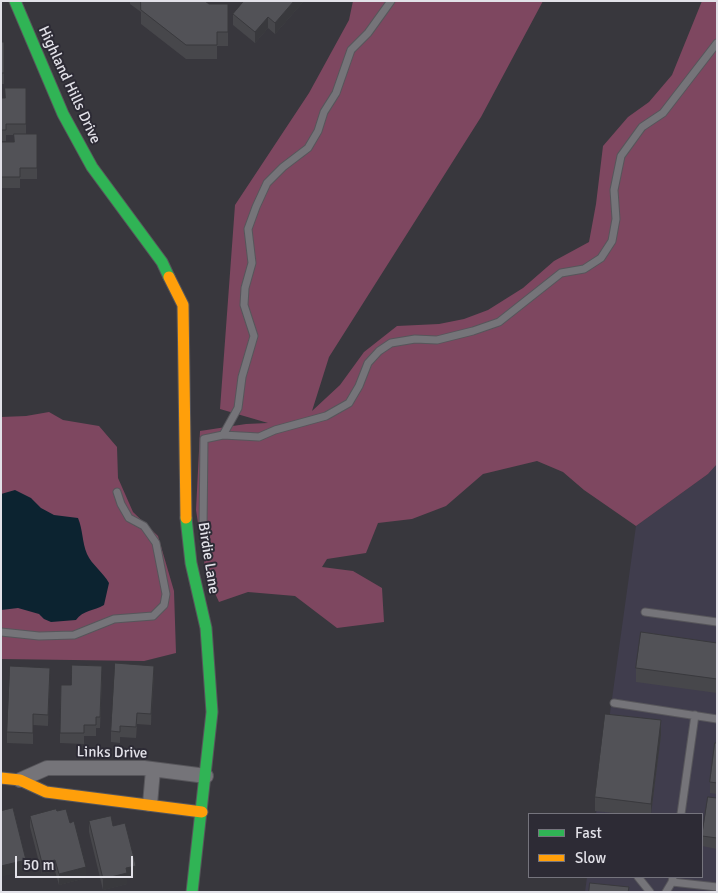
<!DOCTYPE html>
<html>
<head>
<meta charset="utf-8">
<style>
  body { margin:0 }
  #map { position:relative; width:718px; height:893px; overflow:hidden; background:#38373d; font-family:Signika,sans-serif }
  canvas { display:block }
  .frame { position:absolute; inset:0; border:2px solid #e2e1e8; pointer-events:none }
  .legend { position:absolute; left:528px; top:813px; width:175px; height:65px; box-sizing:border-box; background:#2d2b35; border:1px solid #75747d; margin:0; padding:6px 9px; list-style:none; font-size:15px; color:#e2e1e8 }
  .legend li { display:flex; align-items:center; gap:10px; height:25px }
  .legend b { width:25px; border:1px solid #75747d }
  .scale { position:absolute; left:15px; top:856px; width:118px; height:22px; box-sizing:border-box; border:2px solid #e2e1e8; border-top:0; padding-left:6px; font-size:15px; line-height:18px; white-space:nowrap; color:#e2e1e8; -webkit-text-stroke:4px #2d2b35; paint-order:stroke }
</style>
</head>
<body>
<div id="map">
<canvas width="718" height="893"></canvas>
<div class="frame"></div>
<ul class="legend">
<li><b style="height:6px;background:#30b455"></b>Fast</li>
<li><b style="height:6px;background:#ff9f0a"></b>Slow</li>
</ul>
<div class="scale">50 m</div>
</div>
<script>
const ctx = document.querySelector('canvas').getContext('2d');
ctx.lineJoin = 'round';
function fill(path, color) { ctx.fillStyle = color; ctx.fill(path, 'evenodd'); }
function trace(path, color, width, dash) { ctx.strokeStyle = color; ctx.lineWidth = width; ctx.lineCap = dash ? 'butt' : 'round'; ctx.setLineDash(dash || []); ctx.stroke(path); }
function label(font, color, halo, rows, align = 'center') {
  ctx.font = font + ' Signika,sans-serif'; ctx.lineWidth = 4; ctx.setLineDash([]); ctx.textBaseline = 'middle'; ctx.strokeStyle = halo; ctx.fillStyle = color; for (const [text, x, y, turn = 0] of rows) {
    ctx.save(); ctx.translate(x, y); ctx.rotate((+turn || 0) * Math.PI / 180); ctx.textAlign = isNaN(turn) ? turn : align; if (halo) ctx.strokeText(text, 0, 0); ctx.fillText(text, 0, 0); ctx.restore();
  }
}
const built = new Path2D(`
  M717,464V892H585L587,877H702V814H596L636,526L708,474Z`);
const green = new Path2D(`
  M353,1H543L481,117L329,357L312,411L340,385L364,352L397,326L439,324L464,319L488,310L523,288L554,261L589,242L596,204L603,146L628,117L649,102L672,75L702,1H717V464L708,474L636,526L584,490L563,472L537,461L483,474L446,506L412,519L378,523L366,553L327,559L322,567L353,571L382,588L384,622L337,628L295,596L248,592L219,602L206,574L196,510L200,431L246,424L268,423L220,409L235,205L309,93L349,20Z
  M49,412L63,420L99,426L117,447L118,478L133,512L158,536L174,591L176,653L144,661L1,659V417L26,416Z`);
const water = new Path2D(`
  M15,490L31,498L41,508L54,515L78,518C83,530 82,542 87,554C92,565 103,572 109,583L104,605C94,611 83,610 76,620L51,622L44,619L39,614L18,608L1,610V494Z`);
const lane = new Path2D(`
  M223,435L238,408L242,377L254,336L244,305L245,288L252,263L248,229L256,207L267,183L283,167L308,148L318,131L324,112L336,93L351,50L368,33L391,1
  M203,529L204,439L223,435L259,437L275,430L326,416L349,403L359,386L368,363L379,351L391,343L415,339L437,340L473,331L499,322L561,273L584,269L601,258L612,241L616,219L614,190L621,156L642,127L663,113L717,43
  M645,612L717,622
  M1,632L39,636L74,635L114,619L153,616L164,605L166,594L156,543L144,526L129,518L121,504L117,492
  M614,703L717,719
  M681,814L695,715
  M638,877L650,892
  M672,882L717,887
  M666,892L672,882L673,877`);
const street = new Path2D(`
  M20,780L47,768H144L206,776
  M150,804L153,770`);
const fast = new Path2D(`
  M15,1L63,114L92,167L162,262L169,277
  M186,518L191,563L206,628L212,712L192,892`);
const slow = new Path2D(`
  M169,277L183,305L186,518
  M1,778L20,780L46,792L202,812`);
const wall = new Path2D(`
  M130,1H205L209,4H228V46H217V59H186L141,24V12L130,4Z
  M304,1L275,34L268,28L255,43L233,25V14Z
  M1,42H4V84H1Z
  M26,88V134H37V179H20V188H1V142H14V135H6V141H1V98H5Z
  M717,643V693L636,682V668Z
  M154,676L151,725L137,724L136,738L120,737V743L111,742V731Z
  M102,677L100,728H96V736H84V744L60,743V733L71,685Z
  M50,679L48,726L33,725V744L7,743V732Z
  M661,735L651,814H623L595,811V797Z
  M717,743V794L710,793V782Z
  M717,798V849L702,846V836Z
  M30,816L86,878L59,885L55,871L42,874L30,827Z
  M89,821L113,826L136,877L127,879V884L103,890L89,832Z`);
const shadedWall = new Path2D(`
  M294,1H304L275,34V23Z
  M268,17V28L255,43V32Z
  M154,666V676L151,725V714Z
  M50,668V679L48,726V715Z
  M661,720V735L651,814V804Z
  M26,860V871L1,877V866Z
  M55,860V871L42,874V863Z
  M136,866V877L127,879V884L103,890V879L126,868Z
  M86,867V878L59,885V874Z`);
const building = new Path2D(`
  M141,1H205L209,4H228V32H217V45H186L141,10Z
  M244,1H294L275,23L268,17L255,32L233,14Z
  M1,42H4V73H1Z
  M5,88H26V124H6V130H1V98H5Z
  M14,134H37V168H20V177H1V142H14Z
  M641,632L717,643V679L636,668Z
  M115,663L154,666L151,714L137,713L136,727L120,726V732L111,731Z
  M72,665L102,666L100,717H96V725H84V733H60L61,685H71Z
  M10,666L50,668L48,715L33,714V733L7,732Z
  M605,714L661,720L651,804L595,797Z
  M715,743H717V783L710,782Z
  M708,797L717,798V838L702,836Z
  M13,808L26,860L1,866V811Z
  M56,809L57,811L66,809L70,823L74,821L86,867L59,874L55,860L42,863L30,816Z
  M111,816L113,826L125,823L136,866L126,868L127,873L103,879L89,821Z
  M590,883L629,887L628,892H589Z`);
const streetNames = [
  ["Highland Hills Drive",69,85,65],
  ["Birdie Lane",208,558,81],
  ["Links Drive",112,753,1]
];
fill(built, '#403d4d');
fill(green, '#7e4760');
fill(water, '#0c2330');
trace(lane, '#57565b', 9);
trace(street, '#57565b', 16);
trace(fast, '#57565b', 13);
trace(slow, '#57565b', 13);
trace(lane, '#757479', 7);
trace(street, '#757479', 14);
trace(fast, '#30b455', 11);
trace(slow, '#ff9f0a', 11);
fill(wall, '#47474b');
fill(shadedWall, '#39393d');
fill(building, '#525257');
trace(building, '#39393d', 1);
label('15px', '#e2e1e8', '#2d2b35', streetNames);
</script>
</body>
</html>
